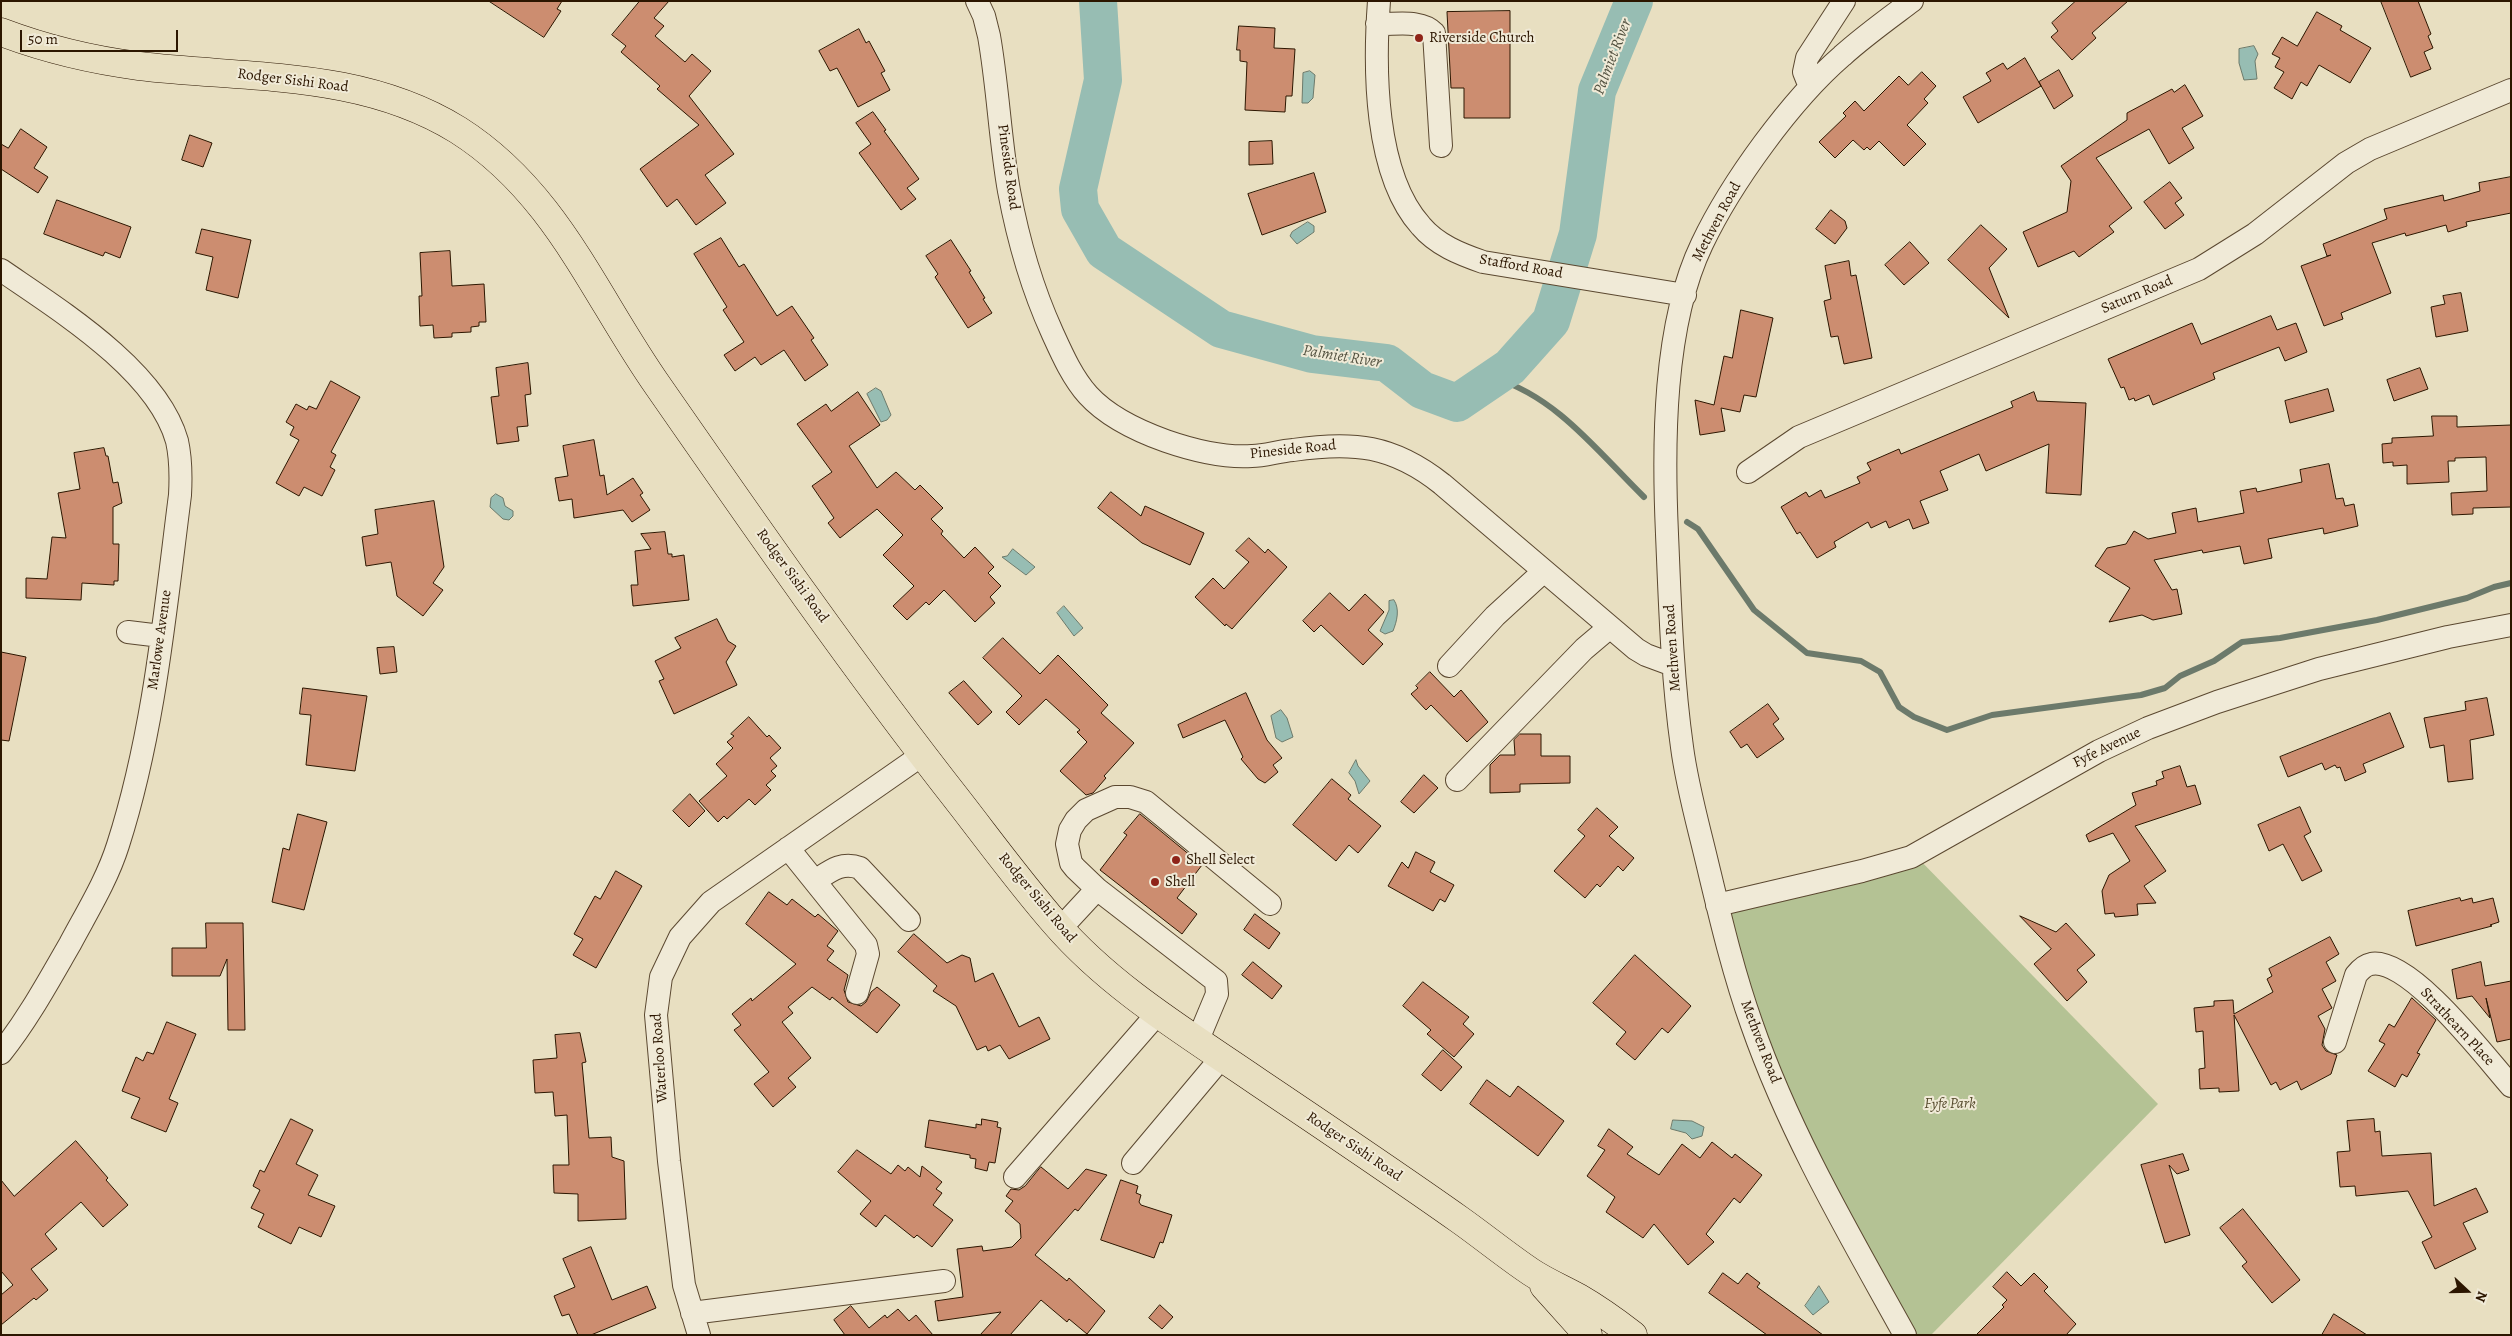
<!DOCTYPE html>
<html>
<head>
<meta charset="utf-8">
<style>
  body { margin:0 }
  #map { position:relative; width:2512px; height:1336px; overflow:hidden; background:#e8dfc1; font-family:Alegreya,serif }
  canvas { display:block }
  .frame { position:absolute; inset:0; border:2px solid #2c1600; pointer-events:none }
  .north { position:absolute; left:2442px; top:1266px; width:50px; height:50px; -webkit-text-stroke:4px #f0ead7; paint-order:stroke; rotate:111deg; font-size:14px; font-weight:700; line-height:20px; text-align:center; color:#2c1600 }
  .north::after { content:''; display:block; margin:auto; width:18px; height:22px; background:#2c1600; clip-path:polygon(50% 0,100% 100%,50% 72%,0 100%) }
  .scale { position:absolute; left:20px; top:30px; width:158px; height:22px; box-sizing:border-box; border:2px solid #2c1600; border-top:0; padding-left:6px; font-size:15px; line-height:18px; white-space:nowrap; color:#2c1600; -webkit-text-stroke:4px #f0ead7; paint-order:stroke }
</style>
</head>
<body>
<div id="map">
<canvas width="2512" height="1336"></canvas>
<div class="frame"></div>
<div class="north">N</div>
<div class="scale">50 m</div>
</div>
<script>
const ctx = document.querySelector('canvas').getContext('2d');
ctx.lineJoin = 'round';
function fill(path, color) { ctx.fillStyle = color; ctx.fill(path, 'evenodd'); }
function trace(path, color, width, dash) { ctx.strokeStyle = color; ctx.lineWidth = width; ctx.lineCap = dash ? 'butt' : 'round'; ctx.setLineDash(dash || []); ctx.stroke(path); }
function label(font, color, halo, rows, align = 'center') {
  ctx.font = font + ' Alegreya,serif'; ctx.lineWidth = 4; ctx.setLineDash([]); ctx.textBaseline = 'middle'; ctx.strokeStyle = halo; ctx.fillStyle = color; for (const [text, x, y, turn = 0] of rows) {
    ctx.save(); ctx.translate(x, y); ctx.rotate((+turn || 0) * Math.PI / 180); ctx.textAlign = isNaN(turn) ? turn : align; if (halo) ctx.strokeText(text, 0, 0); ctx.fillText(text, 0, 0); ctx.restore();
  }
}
const green = new Path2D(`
  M1913,853L2158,1104L1931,1335H1903L1799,1136L1718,902Z`);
const water = new Path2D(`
  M2254,46L2258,54L2255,61L2257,79L2244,80L2239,63V49Z
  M1310,71L1315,75L1313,98L1308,103H1302L1303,73Z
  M1308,222L1314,226V232L1297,244L1290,236L1292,232Z
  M876,388L881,391L891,415L887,420L881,422L867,394Z
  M496,494L503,498L505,506L513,511V516L509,520L503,519L490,507L491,498Z
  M1013,549L1035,567L1026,575L1002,557L1007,556Z
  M1394,600C1400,609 1397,621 1393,631L1385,634L1380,631L1389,610V601Z
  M1064,606L1083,628L1074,636L1057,613Z
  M1281,710L1287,718L1293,737L1282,742L1276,738L1271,716Z
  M1356,760L1358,766L1370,781L1359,794L1355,781L1349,773Z
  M1673,1120L1692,1121L1704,1127L1702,1136L1692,1139L1686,1133L1671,1129Z
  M1819,1286L1829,1302L1813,1315L1805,1306Z`);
const stream = new Path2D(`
  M1494,378C1557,397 1598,452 1644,497
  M1687,522L1698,529L1754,610L1807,653L1861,661L1880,672L1899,707L1914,717L1947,730L1992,715L2141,695L2165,688L2180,676L2214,661L2242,642L2280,638L2377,620L2467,598L2494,587L2511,583`);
const river = new Path2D(`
  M1098,1L1103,80L1078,189L1080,209L1104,251L1221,329L1312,354L1387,363L1422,390L1457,403L1510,367L1551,321L1578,234L1597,91L1634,1`);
const building = new Path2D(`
  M489,1H562L557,9L561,11L544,37Z
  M640,1H669L654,18L664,26L655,36L685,62L692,54L711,71L689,96L734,154L705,175L726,203L696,225L677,199L667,207L640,169L699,125L657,89L660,86L621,52L626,46L612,35Z
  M2076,1H2128L2092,33L2096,38L2072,60L2051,37L2058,31L2052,23Z
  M2381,1H2418L2431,34L2428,36L2433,48L2424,52L2431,69L2411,77Z
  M1510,11V118H1464V88H1451L1447,12Z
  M2317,12L2342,26L2340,30L2371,48L2350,83L2319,65L2307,86L2301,82L2292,99L2274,88L2284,72L2275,67L2280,58L2272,54L2282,37L2297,46Z
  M1239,26L1275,28L1274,48L1295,49L1292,96H1286L1285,112L1245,110L1247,62L1240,61V50H1237Z
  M859,29L866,43L869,41L885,71L881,73L890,90L858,107L837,68L830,71L819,51Z
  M2025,58L2041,86L1978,123L1963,97L1991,81L1986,73L2003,63L2007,69Z
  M2059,70L2073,96L2054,109L2039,82Z
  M1922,72L1936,86L1924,99L1928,103L1907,125L1926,144L1904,166L1879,141L1870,150L1867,147L1864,150L1853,140L1835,158L1819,142L1846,116L1843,113L1855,101L1864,111L1899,76L1908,85Z
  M2185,85L2203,116L2182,128L2194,148L2169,164L2149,129L2096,158L2132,208L2109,226L2114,232L2079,257L2074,251L2038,267L2023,232L2067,212L2071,181L2061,166L2127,120V113L2172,89L2174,92Z
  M873,112L886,130L884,131L919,179L907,188L916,199L901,210L859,153L871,144L856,123Z
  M21,129L47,147L34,168L48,177L38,193L1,169V144L8,148Z
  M190,135L212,143L203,167L182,160Z
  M1272,141L1273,164L1249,165V142Z
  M1314,173L1326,212L1262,235L1248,194Z
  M2511,177V213L2466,222L2467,226L2448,232L2446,225L2406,236L2405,233L2372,243L2391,293L2341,313L2343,319L2324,326L2301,266L2331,255L2327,256L2323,244L2387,219L2384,209L2443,195L2444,201L2480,191L2479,183Z
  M2170,182L2182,198L2175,203L2184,215L2165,229L2144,202Z
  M57,200L131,227L120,258L105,252L103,256L44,234Z
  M1831,210L1845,221L1847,228L1835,244L1816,229Z
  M1981,225L2007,249L1989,268L2009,318L1948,260Z
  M202,229L251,240L238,298L206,290L213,257L196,253Z
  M721,238L739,267L744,264L777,316L792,306L814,338L811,340L828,365L805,381L784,350L761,365L755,357L735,371L724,355L744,342L723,310L727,307L694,254Z
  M951,240L971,271L969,272L985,298L983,299L992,313L968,328L935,277L938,274L926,256Z
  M1910,242L1929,263L1904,285L1885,265Z
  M450,251L452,286L484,284L486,322H479V326L471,327V332L452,333V337L434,338L433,325L420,326L419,296H422L420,253Z
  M1849,261L1851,276L1856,275L1872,358L1844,364L1838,336L1831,337L1824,301L1831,299L1825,266Z
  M2461,293L2468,331L2436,337L2431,307L2445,304L2443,296Z
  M1741,310L1773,318L1756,397L1744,395L1740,412L1721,408L1725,431L1700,435L1695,400L1714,405L1724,356L1732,358Z
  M2271,316L2277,330L2296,323L2307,352L2285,361L2279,347L2213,373L2215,379L2153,405L2149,395L2135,401L2134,398L2129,400L2124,387L2121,388L2108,359L2192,323L2201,344Z
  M528,363L531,394L525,395L528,426L517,427L519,441L497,444L491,397L499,396L496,368Z
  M2420,368L2428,389L2394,401L2387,380Z
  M331,381L360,397L331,452L336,455L330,467L335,470L322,496L304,487L299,496L276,483L299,440L290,435L294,427L286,422L296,404L307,410L309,406L316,409Z
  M2328,389L2334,411L2290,423L2285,401Z
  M858,392L880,425L849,446L877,488L896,472L915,490L920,485L943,508L931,519L943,531L941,534L964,558L975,547L994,567L988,573L1001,586L990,597L995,603L975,622L944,590L929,605L926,602L907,620L893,606L914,586L883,555L903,535L877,509L840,538L828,523L834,518L812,486L832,472L797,424L826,404L831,411Z
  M2034,392L2037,401L2086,403L2081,495L2046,493L2049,444L1986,471L1979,454L1940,471L1948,490L1920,501L1929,523L1913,529L1909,519L1889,528L1886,521L1871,528L1868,522L1834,542L1836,547L1817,558L1800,532L1797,534L1781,507L1806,492L1809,497L1821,490L1825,498L1860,483L1857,477L1871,470L1867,463L1899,449L1901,454L2013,407L2011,402Z
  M2432,416H2457V427L2511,425V507L2473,508V514L2452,515L2451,493L2487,491L2486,457L2455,458V461H2448L2449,482L2407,484V465L2393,466V462L2383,463L2382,444L2392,443V438L2433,436Z
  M594,440L600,476L604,475L607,495L633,478L643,493L640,495L650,510L632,522L623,510L574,518L572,499L559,501L555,478L568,476L563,446Z
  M104,448L106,456H108L113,483L118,482L122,503L113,507V544H119L118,581H114V585L82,583L81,600L26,598V578L47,579L52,537L66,538L58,493L80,489L74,453Z
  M2329,464L2336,499L2343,498L2345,506L2354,504L2358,526L2324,534L2323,528L2268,539L2272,558L2244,564L2240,546L2203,553L2202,550L2154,560L2172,590L2177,589L2182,614L2153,620L2142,615L2109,622L2130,588L2095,566L2107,548L2126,544L2134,531L2148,539L2176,533L2172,513L2196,508L2198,522L2244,513L2240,491L2256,488L2257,492L2302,482L2300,470Z
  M1111,492L1141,516L1145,506L1204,533L1190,565L1142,543L1098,508Z
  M434,501L444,567L433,583L443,590L423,616L397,596L391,562L366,566L362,537L378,534L375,510Z
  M665,532L668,554H672V557L684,555L689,600L633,606L631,585H638L635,551L651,549L641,534Z
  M1249,538L1265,553L1268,549L1287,567L1232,629L1226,624L1225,626L1195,597L1213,578L1224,589L1249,562L1236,551Z
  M1330,593L1349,611L1365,594L1384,612L1368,630L1383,644L1363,665L1321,625L1314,632L1303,621Z
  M717,619L728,641L736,646L726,662L737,685L674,714L659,681L664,679L655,661L681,648L675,638Z
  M1003,638L1040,674L1058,655L1108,705L1101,713L1134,743L1104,776L1106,778L1093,793L1086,795L1060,771L1087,742L1077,732L1080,730L1046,699L1019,725L1006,712L1022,696L983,658Z
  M394,647L397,672L380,674L377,648Z
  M1,652L26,657L9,741L1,740Z
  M1430,672L1454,697L1461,690L1488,722L1467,742L1431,705L1426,710L1411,694L1418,688L1416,686Z
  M964,681L992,712L978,725L949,693Z
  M303,688L367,696L355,771L306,765L311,715L300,714Z
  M1246,693L1267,740L1282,758L1273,765L1278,772L1265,783L1258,779L1241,759L1243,757L1225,720L1183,738L1178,725Z
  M2487,698L2494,735L2470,740L2473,779L2448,782L2444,745L2430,748L2424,718L2466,710L2465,702Z
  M1768,704L1779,719L1773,724L1784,739L1757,758L1747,744L1741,748L1730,732Z
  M2390,713L2404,747L2363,764L2366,772L2345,781L2340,767L2337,768L2335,765L2325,770L2322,763L2288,777L2280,757Z
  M749,717L767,737L769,735L781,748L770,758L777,766L771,771L776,776L766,785L771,790L755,805L749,799L727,819L724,816L718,822L699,801L727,776L716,764L733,748L727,742L734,736L731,734Z
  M1520,734H1541V756H1570V783L1520,784V792L1490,793V765L1500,755H1515L1514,740Z
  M2180,766L2187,787L2195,785L2201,804L2135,826L2166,871L2144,886L2156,903L2137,904L2138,915L2115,917L2114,913L2105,914L2102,891L2109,875L2130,861L2113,833L2089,842L2086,835L2136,805L2132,793L2157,785L2156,781L2164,778L2162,772Z
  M1424,775L1438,788L1414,813L1401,802Z
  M1332,779L1351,795L1348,799L1381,826L1358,853L1349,845L1336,861L1293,825Z
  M690,794L705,811L689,827L673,811Z
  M2300,807L2311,832L2304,836L2322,871L2302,881L2283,844L2269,851L2258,825Z
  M1597,808L1618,827L1609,836L1634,858L1623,871L1618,866L1600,887L1597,884L1585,898L1554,871L1585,836L1578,830Z
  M298,814L327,822L304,910L272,902L283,848L289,850Z
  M1140,814L1202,865L1177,898L1197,914L1182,934L1100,870L1127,835L1124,833Z
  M1416,852L1435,862L1430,872L1454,885L1445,902L1440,899L1433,911L1388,886L1402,862L1408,868Z
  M616,871L642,886L596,968L573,955L583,939L574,934L595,896L600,899Z
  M769,892L787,905L792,899L815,917L818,914L838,931L827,946L834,951L827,960L848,975L844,990L848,1002L861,1006L866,1002L871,992L877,987L900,1005L877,1033L832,997L830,1000L812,987L788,1007L793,1013L782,1022L811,1058L788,1078L796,1087L773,1107L754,1084L769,1072L734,1030L741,1025L732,1014L751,998L752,1001L796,964L746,924Z
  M2460,898L2461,901L2472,898L2473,903L2493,898L2499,922L2490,925L2492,926L2416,946L2408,911Z
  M1255,914L1280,933L1269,949L1244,930Z
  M2020,916L2056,932L2066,923L2095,955L2077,970L2087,982L2067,1001L2034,964L2051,949Z
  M206,923H243L245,1030H228L227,959L220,976H172V948H206Z
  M914,934L947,963L962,955L970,958L975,982L993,973L1019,1027L1039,1017L1050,1039L1009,1059L1000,1045L988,1051L986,1046L977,1050L956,1006L933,991L937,986L898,952Z
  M2330,937L2339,954L2326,962L2336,981L2322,989L2332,1008L2318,1016L2325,1029L2322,1045L2326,1051L2337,1055L2331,1074L2301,1090L2297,1081L2280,1090L2276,1082L2271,1085L2234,1015L2239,1091L2219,1092V1088L2200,1089L2199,1069L2205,1068L2203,1031L2196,1032L2194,1008L2214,1006V1001L2233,1000L2234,1014L2273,992L2267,979L2272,976L2269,969Z
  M1635,955L1691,1006L1668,1033L1662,1028L1635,1060L1616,1044L1626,1032L1593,1003Z
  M1253,962L1282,986L1272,999L1242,975Z
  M2481,962L2485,986L2511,981V1039L2497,1042L2486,998L2490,1018L2472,996L2457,999L2452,970Z
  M1423,982L1469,1017L1463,1024L1474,1034L1454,1057L1427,1034L1431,1030L1403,1006Z
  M2412,998L2436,1020L2417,1053L2420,1054L2407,1077L2402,1074L2395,1087L2368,1071L2385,1044L2379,1041L2389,1024L2394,1027Z
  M167,1022L196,1034L169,1099L178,1103L166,1132L131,1118L140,1098L122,1091L136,1057L143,1061L147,1052L153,1054Z
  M580,1033L586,1062L582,1063L589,1138L611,1137L612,1157L624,1161L626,1219L578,1221V1194L554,1193L553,1165H569L567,1115L555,1116L553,1092L535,1093L533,1060L557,1058L555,1035Z
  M1443,1050L1462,1067L1441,1091L1422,1075Z
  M1487,1080L1510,1097L1518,1086L1564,1121L1538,1156L1470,1104Z
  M291,1119L313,1130L296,1164L318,1175L308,1195L335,1206L321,1237L299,1227L291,1244L258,1227L264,1214L251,1208L260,1190L253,1186L260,1170L264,1172Z
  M982,1119L998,1122L997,1127L1001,1128L995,1163L989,1162L987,1171L975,1168L976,1159L970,1158V1155L925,1147L929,1120L976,1128V1124L981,1125Z
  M2374,1119L2375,1132L2380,1131L2382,1156L2431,1153L2434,1206L2476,1188L2488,1212L2463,1223L2476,1249L2435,1269L2422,1242L2432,1237L2408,1191L2356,1196L2355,1186L2340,1187L2337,1152L2350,1151L2347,1121Z
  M1609,1129L1633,1147L1627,1154L1659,1175L1682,1144L1700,1158L1712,1142L1732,1158L1735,1154L1762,1175L1740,1203L1734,1198L1706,1234L1714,1242L1688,1265L1654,1224L1643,1238L1606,1212L1615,1197L1587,1176L1605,1150L1598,1146Z
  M76,1141L108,1178L106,1180L128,1205L103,1227L81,1202L45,1234L57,1249L31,1269L48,1290L36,1300L34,1298L1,1325V1295L13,1285L1,1271V1180L14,1196Z
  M857,1150L891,1174L898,1165L905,1171L908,1167L920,1177L922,1166L942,1182L936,1189L942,1193L933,1205L953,1220L932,1247L917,1235L914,1238L885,1215L876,1227L860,1214L871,1201L838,1172Z
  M2183,1154L2189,1170L2177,1174L2169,1165L2190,1235L2165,1243L2141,1165Z
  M1041,1167L1068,1189L1086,1169L1107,1175L1078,1211L1075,1209L1035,1255L1067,1281L1069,1278L1105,1311L1087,1334L1069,1319L1067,1322L1041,1300L1010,1335H980L1001,1312L938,1321L935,1301L963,1297L957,1249L982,1246L983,1251L1012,1247L1021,1238L1020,1224L1005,1211L1013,1201L1006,1196L1011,1189L1019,1190L1025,1186Z
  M1121,1180L1138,1186L1136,1193L1141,1195L1139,1202L1141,1205L1172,1215L1163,1243L1160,1242L1154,1258L1101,1240Z
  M2243,1209L2300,1280L2272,1303L2242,1266L2247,1262L2220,1228Z
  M591,1247L612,1300L647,1286L656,1308L591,1335H578L569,1314L562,1316L554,1296L575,1287L563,1259Z
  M2007,1272L2021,1286L2034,1273L2048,1287L2044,1291L2076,1324L2066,1335H1976L2004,1307L2002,1305L2007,1300L1993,1287Z
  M1723,1273L1738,1284L1747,1273L1760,1283L1757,1287L1823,1335H1767L1709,1293Z
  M1160,1305L1173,1317L1162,1329L1149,1318Z
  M851,1306L869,1328L885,1315L887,1318L898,1309L909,1321L916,1315L933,1335H845L834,1320Z
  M2334,1314L2367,1335H2322Z`);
const minor = new Path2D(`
  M977,1L984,16L989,36C998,87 1000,140 1009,191C1018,239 1032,288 1052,332C1062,354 1072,377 1088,395C1108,417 1138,431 1166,441C1192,450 1223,458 1252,456C1265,456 1279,451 1293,450C1353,441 1393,445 1442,484L1636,649L1646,655L1673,665
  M1379,1C1374,68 1374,174 1421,226C1437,245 1460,254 1483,262L1685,295
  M1377,24C1395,25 1421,19 1434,33L1441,146
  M1810,87L1804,72L1807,58L1844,1
  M1,270C59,310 157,370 177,441C181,459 181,477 180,495C165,612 154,733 118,845C107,880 87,912 70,944C48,982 28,1019 1,1053
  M1748,472L1799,437L2199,269L2255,234L2346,163L2370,149L2511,90
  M128,632L161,636
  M1449,666L1495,616L1544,571
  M1457,780L1584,649L1610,627
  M788,848L866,945L868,954L857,993
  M815,881C830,871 842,861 860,868L909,920
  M1717,905L1862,871L1911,857L2099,751L2148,728L2217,702L2319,669L2448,637L2511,625
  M1060,929L1097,889
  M1197,1042L1217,994L1216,981L1097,889L1075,868L1071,863L1067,844L1070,830L1076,820L1086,810L1115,797H1130L1146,802L1270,904
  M2335,1042L2356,975C2360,970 2365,965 2371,964C2409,956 2487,1059 2511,1086
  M1133,1163L1222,1057
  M1015,1177L1158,1013
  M692,1313L944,1281
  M699,1335L684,1285L669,1161L656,1015L661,977L680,937L711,902L922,755
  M1905,1335C1849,1234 1790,1134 1752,1025C1733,972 1720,916 1707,862C1698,824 1687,786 1682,747C1672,676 1670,605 1667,534C1663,445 1663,325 1702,244C1731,183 1791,100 1842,56C1864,36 1888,19 1912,1`);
const major = new Path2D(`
  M1,32C46,49 92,60 139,66C248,79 361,70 458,130C556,192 594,295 658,386C756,527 854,668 960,803C991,843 1021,884 1055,923C1112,989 1190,1035 1261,1084C1328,1129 1395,1174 1460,1220C1484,1237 1507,1256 1531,1272C1546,1282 1563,1289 1579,1298C1598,1309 1616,1322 1633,1335
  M1544,1286L1588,1335`);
const markers = [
  [1419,38,5,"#8f2418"],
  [1176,860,5,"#8f2418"],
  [1155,882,5,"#8f2418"]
];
const poiNames = [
  ["Riverside Church",1429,38],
  ["Shell Select",1186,860],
  ["Shell",1165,882]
];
const streetNames = [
  ["Rodger Sishi Road",293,81,7],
  ["Pineside Road",1008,167,82],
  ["Methven Road",1717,222,-62],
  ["Stafford Road",1521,267,10],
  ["Saturn Road",2137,295,-23],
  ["Pineside Road",1293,450,-6],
  ["Rodger Sishi Road",792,576,54],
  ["Marlowe Avenue",160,640,-82],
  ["Methven Road",1673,648,-94],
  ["Fyfe Avenue",2107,748,-26],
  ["Rodger Sishi Road",1037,898,50],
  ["Strathearn Place",2457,1027,47],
  ["Methven Road",1760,1042,69],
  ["Waterloo Road",660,1058,-94],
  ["Rodger Sishi Road",1354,1147,34]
];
const parkNames = [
  ["Fyfe Park",1950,1104]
];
const waterNames = [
  ["Palmiet River",1613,57,-69],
  ["Palmiet River",1342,357,9]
];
fill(green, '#b4c294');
fill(water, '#97bdb3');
trace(water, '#6c7a6b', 1);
trace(stream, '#6c7a6b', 6);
trace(river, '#97bdb3', 38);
fill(building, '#cc8d70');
trace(building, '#2c1600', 1);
trace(minor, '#5b4830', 24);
trace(major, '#2c1600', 29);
trace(minor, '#f0ead7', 22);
trace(major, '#e8dfc1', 28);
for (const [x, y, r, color] of markers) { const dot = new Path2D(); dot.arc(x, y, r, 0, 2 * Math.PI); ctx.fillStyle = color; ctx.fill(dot); trace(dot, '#f0ead7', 2); }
label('15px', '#2c1600', '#f0ead7', poiNames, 'left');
label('15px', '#2c1600', '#f0ead7', streetNames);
label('italic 15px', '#554a2c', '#f0ead7', parkNames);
label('italic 16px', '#51503f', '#f0ead7', waterNames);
</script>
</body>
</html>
